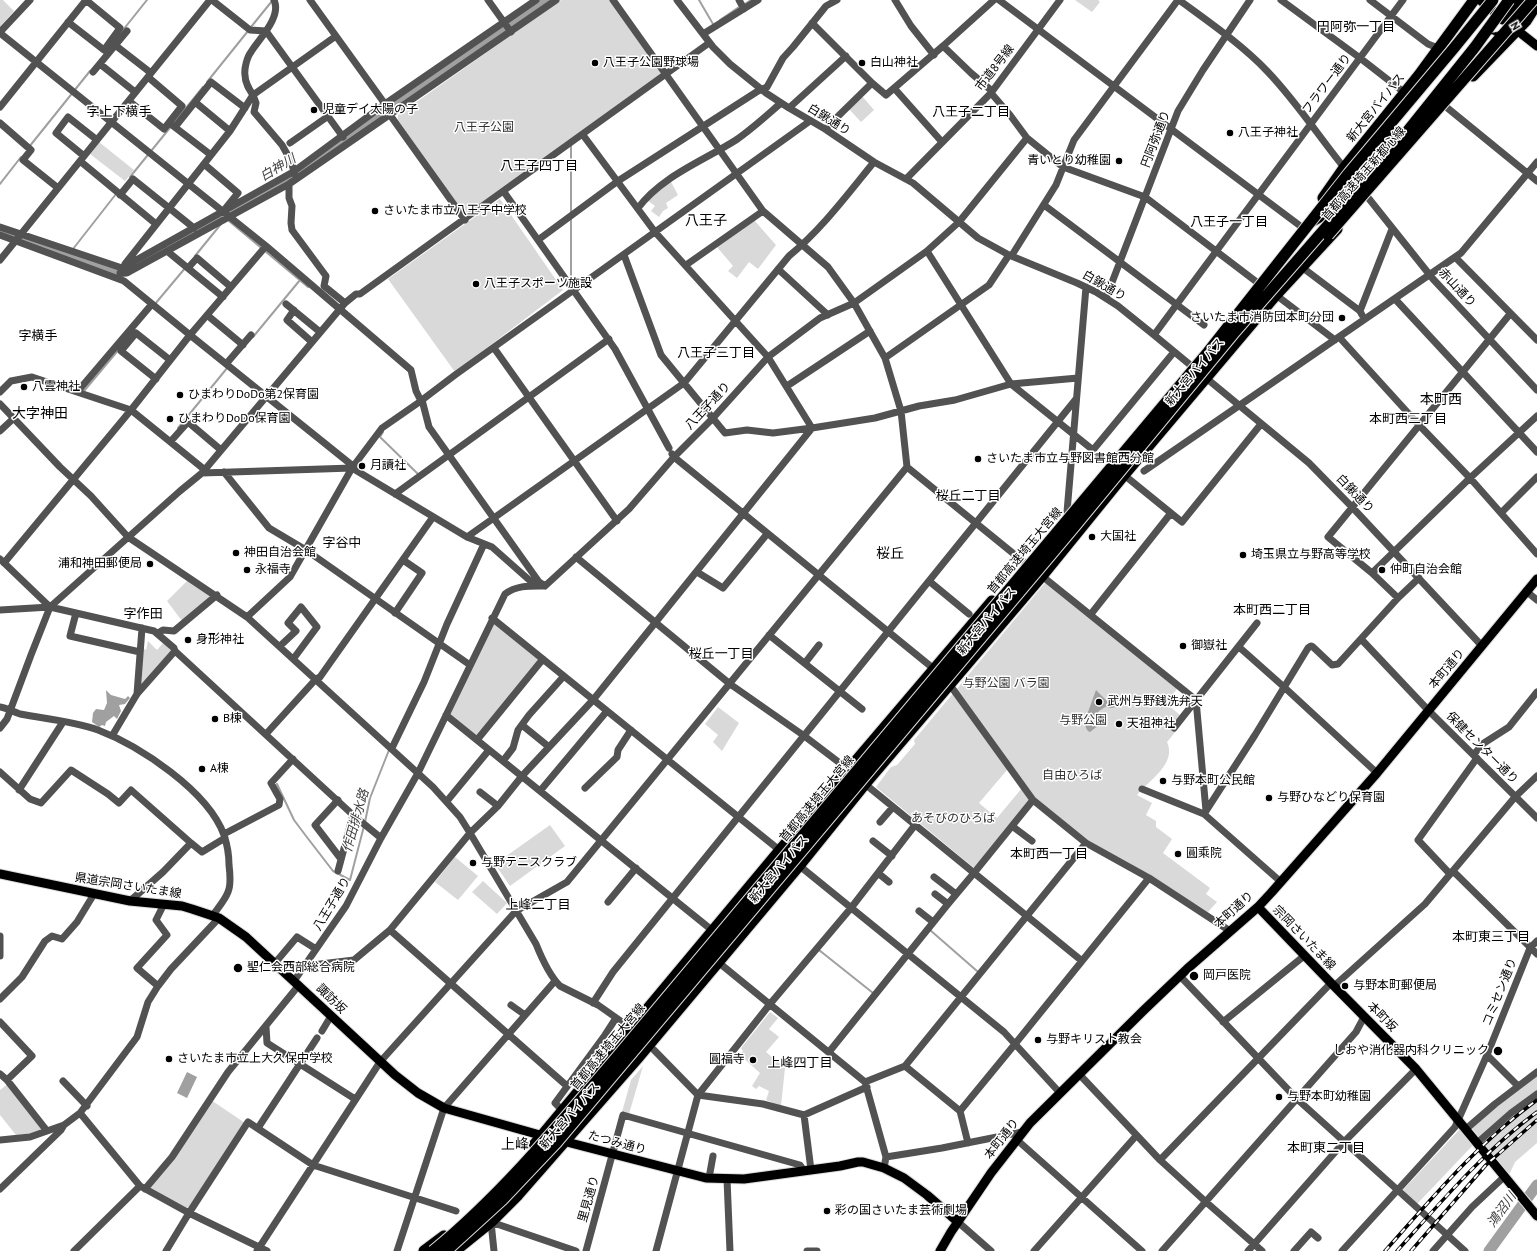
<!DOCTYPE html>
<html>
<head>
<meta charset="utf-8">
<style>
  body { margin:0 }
  #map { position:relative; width:1537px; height:1251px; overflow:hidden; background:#fff; font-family:"PT Sans",sans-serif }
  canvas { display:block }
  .north { position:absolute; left:1485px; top:12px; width:40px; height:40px; -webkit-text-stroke:3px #fff; paint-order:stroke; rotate:59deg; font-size:11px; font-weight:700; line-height:16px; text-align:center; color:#000 }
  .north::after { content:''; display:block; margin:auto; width:14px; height:18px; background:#000; clip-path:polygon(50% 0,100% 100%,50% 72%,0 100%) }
</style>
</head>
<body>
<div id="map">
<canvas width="1537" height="1251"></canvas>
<div class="north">N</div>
</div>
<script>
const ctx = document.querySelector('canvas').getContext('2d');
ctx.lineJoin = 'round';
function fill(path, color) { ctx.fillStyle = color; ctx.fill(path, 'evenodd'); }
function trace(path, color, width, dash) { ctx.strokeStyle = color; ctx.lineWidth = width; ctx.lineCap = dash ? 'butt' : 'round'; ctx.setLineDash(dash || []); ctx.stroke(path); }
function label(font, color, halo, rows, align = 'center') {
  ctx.font = font + ' "PT Sans","Noto Sans JP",sans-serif'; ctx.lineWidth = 3; ctx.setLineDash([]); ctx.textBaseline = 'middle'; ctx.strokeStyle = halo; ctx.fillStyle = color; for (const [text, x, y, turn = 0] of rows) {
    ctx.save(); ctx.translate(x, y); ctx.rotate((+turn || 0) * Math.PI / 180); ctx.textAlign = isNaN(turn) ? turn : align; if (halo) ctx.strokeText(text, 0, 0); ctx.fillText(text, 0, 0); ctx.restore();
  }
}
const green = new Path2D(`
  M0,0H3L14,11L0,27Z
  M561,0H611L662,74L468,214L464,213L398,120V115Z
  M1075,0H1098L1100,2L1092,12Z
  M862,96L874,110L861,122L849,109Z
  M99,142L134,170L125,181L90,154Z
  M670,180L678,195L666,203L668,208L663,211L659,217L651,211L655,206L647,200Z
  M500,199L563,290L455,372L388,279Z
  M754,220L776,245L758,269L749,262L737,278L728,271L733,266L717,247Z
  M188,580L212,597L182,621L167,601Z
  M1046,582L1177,689L1166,703L1180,715L1171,725L1177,730L1167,742C1177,764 1149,780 1137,795L1152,803L1146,815L1156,821V827L1172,839L1163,853L1210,888L1206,894L1217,902L1208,912L1127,862L1090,842L1035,797L1013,767L1007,770L979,803L997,818L1022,788L1029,799V801L976,867H973L876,787L891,767L897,765L915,744L914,740Z
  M495,622L540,659L477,736L448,712Z
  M148,641L157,650L164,642L171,648V651L141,684L143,648L146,650Z
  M718,707L739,723L722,751L713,742L718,735L705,724Z
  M550,825L565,846L510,886L495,864Z
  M455,857L478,876L458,900L435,882Z
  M483,881L507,903L497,914L472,892Z
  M770,1012L778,1018L769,1029L779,1037L766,1052L785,1068L781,1106L766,1100L769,1091L759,1086L756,1089L752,1086L760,1073L740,1055L743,1051L741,1048Z
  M643,1066L629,1114L622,1112L631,1080Z
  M1537,1074V1143L1515,1162L1509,1175L1471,1127Z
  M8,1084L42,1128L41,1130L30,1134L16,1135L0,1115V1090Z
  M211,1100L245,1123L194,1204L187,1208L151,1190V1186Z
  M1460,1129L1474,1144L1417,1204L1406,1194L1403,1190Z`);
const water = new Path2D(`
  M106,690L111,695L125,699L128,696L130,698L125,704L119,705L121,711L117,719L114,716L106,722L105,726L102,725L99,727L92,722L93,713L96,709L104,710L107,703Z
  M1096,690L1107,701L1114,704L1115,707L1112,708L1105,707L1099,711L1096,717L1099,725L1090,732L1088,731L1086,728L1084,716L1088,712Z
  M187,1072L197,1077L187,1098L177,1093Z`);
const stream = new Path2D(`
  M699,0L713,24
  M745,4L751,0
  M720,20L739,7
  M251,27L272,1
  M119,35L147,0
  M207,82L248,31
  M29,147L90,71
  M130,177L203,87
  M0,184L21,157
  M571,212V146
  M223,216L308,287
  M73,249L116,194
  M195,256L221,224
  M571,282V219
  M155,304L186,267
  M253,337L300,280
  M84,391L120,348
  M178,428L228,367
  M383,432L380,437L418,474
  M277,784L294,820L306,836L333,871L350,880L364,826
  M365,822L370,798L389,750
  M930,930L977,971
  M819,950L873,993`);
const river = new Path2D(`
  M0,230L113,271L122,272L131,267
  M146,259L295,175L544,0
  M1489,1251L1537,1185`);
const minor = new Path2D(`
  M212,0L250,30L266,31L343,137
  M274,0C282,17 259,39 251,52C247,57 244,69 245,75C245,83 249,89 253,95L336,36
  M310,0L385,104L536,0
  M488,0L511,32
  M613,0L763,211L828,267L854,303L885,358L901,411L907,467L1025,563
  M677,0L713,47L730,64L766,93L789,108L825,129L874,162L913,183L978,238L1009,255L1077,283L1096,292L1118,306L1154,335L1309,463L1352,507L1482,646
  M739,0L744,9
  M895,0L911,26L934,55
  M999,0L1303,228
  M1179,0C1209,22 1241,44 1267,71C1296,101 1319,137 1346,170
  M1281,0L1360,58L1405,93
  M1370,0L1428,44L1438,48
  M68,22L104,50L120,28L86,0
  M812,23L872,83L886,95L943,46L994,0
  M0,32L30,0
  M0,33L266,246L411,370L416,391L421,401
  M703,34L758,0
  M115,45L151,73
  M943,46L971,73L992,91
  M100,64L135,92
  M93,72L127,31
  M894,88L942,142
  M991,93L1010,115L1027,138L1063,167L1145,197L1258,283
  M129,101L164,129L182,106L148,77
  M195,102L230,131
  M1445,106L1537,181
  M0,107L86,0
  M789,108L846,56
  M390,115L465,220
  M0,123L31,150L23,160L58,188
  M172,125L211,155
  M175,127L211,82L245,108
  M825,129L872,83
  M290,143L327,117
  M84,156L56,133L68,117L97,140
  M80,161L156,224
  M204,164L238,193L225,209
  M906,179L991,93L1060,0
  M289,184V198L292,206L291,223L292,230L326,276L324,286L345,303
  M1362,190L1433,279L1537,390
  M504,192L615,349L669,448
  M120,195L133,179L194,228
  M1044,205L1204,325
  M638,208C662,176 703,161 736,140C752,129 766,116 781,103
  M0,227L122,268L293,172L385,104
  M0,235L124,281L190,335L353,466
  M538,240L618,181L758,91L767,87L783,58L793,47L826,6L837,0
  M167,251L223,297
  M927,251L1011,384L1093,450L1174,352
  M624,255L661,355L725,433L747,430L773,433L812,428L875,418L919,406L955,400L1011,384L1078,378
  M1012,255L1056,185L1074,140L1178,0
  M1455,257L1537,340
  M0,260L210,0
  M125,264L230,131L253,95L256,103L254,112L282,145L291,161L295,175
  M686,265L763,211
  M188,268L197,258L231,287
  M1303,268L1360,311L1362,315
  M778,269L828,315
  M120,273H127L289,184L556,0
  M1276,295L1335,340
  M1106,298L1178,111L1203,70L1250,0
  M1395,299L1537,452
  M286,304L320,332
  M294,310L287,320L312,342
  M1360,311L1392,229
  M207,315L243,345
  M1154,335L1403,0
  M1339,337L1419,425L1470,478L1537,554
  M494,348L617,521
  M885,358L989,285L1009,255
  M226,364L251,335
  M156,379L121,351L136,333L170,360
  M787,386L870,331
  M78,391L152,304
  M0,392L11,381L32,377L131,410L205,470
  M422,400L429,427L539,582L545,586
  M0,404L60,467L91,496L128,537L247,617L433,787L460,817L470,833L536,944C542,959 549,975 560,986L598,1005L625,1024
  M0,431L14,418
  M171,441L188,422L221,450
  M672,454L674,457L934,669
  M1144,471L1461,253L1537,162
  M224,472L269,528L306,550L470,665
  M202,473L352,468L467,537L492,547L536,586
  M1129,479L1182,522L1261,424
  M395,494L609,339
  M1067,512L1086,287
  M1501,513L1537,477
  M467,537L684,383L789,256C821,230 847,195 874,162
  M576,557L730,684L803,735L849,770
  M0,559L50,607
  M4,563L131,410L190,335L266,246
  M697,572L723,588L767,534
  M1372,573L1470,478L1537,416
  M1042,576L1196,700L1206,811
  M929,581L969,614
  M1526,591L1537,600
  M1398,598L1372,573L1328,537L1510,314
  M0,610L50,607L154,631L174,648L175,651L353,815L381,838
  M76,613L70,636L140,652
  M395,613L422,573L403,560
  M1091,614L1171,513
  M247,617L290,577L352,468L382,428L418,403L455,375L810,121
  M492,618L783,853
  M158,633L163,630L174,631L217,595
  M769,635L862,709
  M1361,639L1428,710L1537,818
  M280,646L296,631L288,623L301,607L317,627L294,658
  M1239,647L1284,687L1377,773
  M805,663L819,645
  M950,685L1033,800L1086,843L1149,878L1230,931
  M137,694L142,628
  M0,707C7,708 13,712 20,714C46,719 73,721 98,730C140,746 208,791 224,835C227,844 229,855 229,865C230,873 231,885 228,892C225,900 218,908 213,915
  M446,715L713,931
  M522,725L549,747
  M0,728L7,719L31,655L50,607L180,491L202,473L345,303L356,294H360L709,43
  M1174,728L1257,623
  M266,734L316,679L320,677L433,517
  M112,736L137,694L175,651
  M477,740L543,659
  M392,748L424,682L447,624L484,544
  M1474,754L1484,743L1509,727L1537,692
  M503,761L513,748L518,730L529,715L564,676
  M0,772L30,799L41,803L71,770L108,794L119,803L131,790L191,843
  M865,784L1082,961
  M585,788L617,757L618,750L631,730
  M1142,789L1204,814L1281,882
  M19,790L63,722
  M540,791L607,711
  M480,792L498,806
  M338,800L315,825L341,859
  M447,801L489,750
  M1204,814L1255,735L1308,648L1311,646L1313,647L1332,665L1338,664L1398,598L1419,578
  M880,822L893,807
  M1012,826L1032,841
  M224,834L279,805L280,799L271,783L293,759
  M873,841L892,856
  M796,863L1004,1032L1060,1093
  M338,871L353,815
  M1453,871L1537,954
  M878,873L889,882
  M1450,874L1418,840L1477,758
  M934,877L956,894
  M935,894L948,904
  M130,901L163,872L191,843L202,852L225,838
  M608,902L636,868
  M919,911L933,922
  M390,930L567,1086
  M0,936V956
  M718,962L865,1082L886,1157L884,1168
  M275,963L297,937L316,949
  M304,966L354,960L390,930L470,833L498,806L522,776L593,700L812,428L768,357L655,232L583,135
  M1180,976L1297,1099L1465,1251
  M294,981L346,906L381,838L418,773L505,594C517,585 530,586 545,586L629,509L674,457L713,418L768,357L820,318L854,303L927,251L959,222L1027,138
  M158,986L137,968L167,935L156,920L164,904
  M1334,986L1425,904L1515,797L1537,776
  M0,999L22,977L45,941L52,936L62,939L77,922L94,894
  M593,1003L613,972L1076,399
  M511,1005L525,1015
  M0,1022L32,1056L7,1080
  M1223,1022L1304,956
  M266,1027L267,1043L355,1099
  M322,1031L331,1016
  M654,1050L698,1095L763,1104L804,1115L867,1087
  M829,1052L948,904L974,873L1033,800
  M1487,1055L1517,1085
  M905,1066L960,1111L1015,1044L1149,878
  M0,1074L7,1080L47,1131
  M1079,1074L1160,1160L1206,1202L1262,1251
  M63,1081L87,1106
  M865,1082L905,1066L1086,843
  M563,1111L555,1103L605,1035L616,1018
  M960,1111L968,1143
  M80,1113L140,1186L189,1213L267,1251
  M804,1115L811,1170
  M258,1128L317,1038
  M1466,1129L1495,1104L1537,1072
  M1016,1139L1142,1251
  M0,1140L30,1137L64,1125L80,1113L137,1037L148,1002L158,986L171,969L219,918
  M1477,1143L1511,1113L1537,1094
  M886,1157L942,1148L1022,1132
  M1160,1160L1331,983
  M709,1178L713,1156
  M727,1179L730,1251
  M0,1189L61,1130L64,1125
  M145,1189L172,1157L228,1072L299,985
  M958,1222L991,1251
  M74,1251L140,1186
  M166,1251L189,1213L248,1122L313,1165L456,1211
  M257,1251L380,1062L516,911L567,882L907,467
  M397,1251L444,1108L555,981
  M494,1251L491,1222L576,1251
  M586,1251L623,1115L800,1165L804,1171
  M656,1251L698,1095L770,1004L851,908L915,825
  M807,1251H817
  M1034,1251L1136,1136
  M1162,1251L1356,1032L1364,1017
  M1248,1251L1344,1142L1416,1069
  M1294,1251L1311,1232L1318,1238
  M1342,1251L1455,1127L1487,1055L1530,948L1537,941
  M1433,1251L1472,1207L1505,1176`);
const major = new Path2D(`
  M1480,0L1503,19
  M1513,27L1537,46
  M0,874L130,901L182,906L192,909L219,918L246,937L395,1075L418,1093L444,1108L547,1137
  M1258,907L1331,983L1416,1069L1537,1216
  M559,1140L706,1178L744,1179L840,1166L858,1162H863L884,1168L904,1178L927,1195L958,1222
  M940,1251L951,1232L991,1173L1030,1123L1143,1011L1187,969L1258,907L1271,893L1377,773L1537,579`);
const highway = new Path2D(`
  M1503,19L1519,0
  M1473,76L1526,21L1537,4
  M1323,198L1344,168L1419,75L1474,0
  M1311,222L1348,200
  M533,1146L780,850L992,601
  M424,1251L444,1236
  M455,1251L491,1222L518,1195L638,1058L799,866L865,784L1042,576L1124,475L1276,295L1337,229`);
const rail = new Path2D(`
  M1385,1251C1432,1198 1479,1142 1537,1100
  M1397,1251C1441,1202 1484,1151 1537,1112
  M1411,1251L1486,1165L1537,1120`);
const highwayBridge = new Path2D(`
  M1340,198L1398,131
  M1328,235L1533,0
  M433,1251C502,1194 558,1126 616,1058L1208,352L1349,173L1454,48L1493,0
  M446,1251L502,1200L556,1143L1074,527L1233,334L1382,163L1475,47L1509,0`);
const markers = [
  [595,63,4,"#000"],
  [862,63,4,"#000"],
  [314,110,4,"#000"],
  [1230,133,4,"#000"],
  [1119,161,4,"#000"],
  [375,211,4,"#000"],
  [476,284,4,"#000"],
  [1342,318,4,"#000"],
  [24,387,4,"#000"],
  [180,395,4,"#000"],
  [170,419,4,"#000"],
  [978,459,4,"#000"],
  [362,466,4,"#000"],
  [1092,537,4,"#000"],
  [236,553,4,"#000"],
  [1243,555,4,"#000"],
  [150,564,4,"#000"],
  [247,570,4,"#000"],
  [1382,570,4,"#000"],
  [188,640,4,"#000"],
  [1183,646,4,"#000"],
  [1099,702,4,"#000"],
  [215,719,4,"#000"],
  [1119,724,4,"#000"],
  [202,769,4,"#000"],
  [1163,781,4,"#000"],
  [1269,798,4,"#000"],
  [1178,854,4,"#000"],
  [473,863,4,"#000"],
  [238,968,5,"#000"],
  [1194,976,5,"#000"],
  [1345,986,4,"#000"],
  [1038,1040,4,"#000"],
  [1498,1051,5,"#000"],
  [169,1059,4,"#000"],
  [753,1060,4,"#000"],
  [1279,1097,4,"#000"],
  [827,1211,4,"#000"]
];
const poiNames = [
  ["八王子公園野球場",603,63],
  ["白山神社",870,63],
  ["児童デイ太陽の子",322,110],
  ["八王子神社",1238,133],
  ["青いとり幼稚園",1111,161,"right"],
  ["さいたま市立八王子中学校",383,211],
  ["八王子スポーツ施設",484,284],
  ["さいたま市消防団本町分団",1334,318,"right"],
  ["八雲神社",32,387],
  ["ひまわりDoDo第2保育園",188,395],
  ["ひまわりDoDo保育園",178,419],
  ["さいたま市立与野図書館西分館",986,459],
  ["月讀社",370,466],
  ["大国社",1100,537],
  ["神田自治会館",244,553],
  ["埼玉県立与野高等学校",1251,555],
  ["浦和神田郵便局",142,564,"right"],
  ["永福寺",255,570],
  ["仲町自治会館",1390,570],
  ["身形神社",196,640],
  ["御嶽社",1191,646],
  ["武州与野銭洗弁天",1107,702],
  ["B棟",223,719],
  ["天祖神社",1127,724],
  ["A棟",210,769],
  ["与野本町公民館",1171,781],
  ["与野ひなどり保育園",1277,798],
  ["圓乘院",1186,854],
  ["与野テニスクラブ",481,863],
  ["聖仁会西部総合病院",247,968],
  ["岡戸医院",1203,976],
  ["与野本町郵便局",1353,986],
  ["与野キリスト教会",1046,1040],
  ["しおや消化器内科クリニック",1489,1051,"right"],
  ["さいたま市立上大久保中学校",177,1059],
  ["圓福寺",745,1060,"right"],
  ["与野本町幼稚園",1287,1097],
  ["彩の国さいたま芸術劇場",835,1211]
];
const streetNames = [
  ["市道8号線",995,68,-52],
  ["フラワー通り",1327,84,-53],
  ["新大宮バイパス",1376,108,-51],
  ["白鍬通り",829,120,32],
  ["円阿弥通り",1156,139,-69],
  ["首都高速埼玉新都心線",1364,174,-49],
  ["白鍬通り",1104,286,30],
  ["赤山通り",1457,288,47],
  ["新大宮バイパス",1195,372,-50],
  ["八王子通り",708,406,-47],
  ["白鍬通り",1355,494,46],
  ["首都高速埼玉大宮線",1025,551,-50],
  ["新大宮バイパス",987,621,-50],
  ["本町通り",1447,669,-50],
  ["保健センター通り",1482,748,45],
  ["首都高速埼玉大宮線",817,799,-50],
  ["新大宮バイパス",779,869,-50],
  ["県道宗岡さいたま線",128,886,9],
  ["八王子通り",332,904,-59],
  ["本町通り",1234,910,-42],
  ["宗岡さいたま線",1304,938,46],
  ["コミセン通り",1500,992,-68],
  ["諏訪坂",331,999,44],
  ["本町坂",1382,1017,45],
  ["首都高速埼玉大宮線",608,1047,-50],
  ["新大宮バイパス",570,1116,-49],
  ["本町通り",1002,1139,-52],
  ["たつみ通り",617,1143,15],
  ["里見通り",589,1199,-74]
];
const parkNames = [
  ["八王子公園",484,128],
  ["与野公園 バラ園",1006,684],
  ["与野公園",1083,721],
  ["自由ひろば",1072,776],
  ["あそびのひろば",953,819]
];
const neighbourhoodNames = [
  ["円阿弥一丁目",1356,27],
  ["字上下横手",119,112],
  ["八王子二丁目",971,112],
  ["八王子四丁目",539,166],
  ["八王子一丁目",1229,222],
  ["字横手",38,336],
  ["八王子三丁目",716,353],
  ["本町西三丁目",1408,419],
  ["桜丘二丁目",968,496],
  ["字谷中",342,543],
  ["本町西二丁目",1272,610],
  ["字作田",143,614],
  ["桜丘一丁目",721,654],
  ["本町西一丁目",1049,854],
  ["上峰二丁目",538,905],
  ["本町東三丁目",1491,937],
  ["上峰四丁目",800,1063],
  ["本町東二丁目",1326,1148]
];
const waterNames = [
  ["白神川",278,168,-31],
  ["作田排水路",356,821,-74],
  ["鴻沼川",1502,1210,-54]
];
const quarterNames = [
  ["八王子",706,221],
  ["本町西",1441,400],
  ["大字神田",40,414],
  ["桜丘",890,554],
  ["上峰",515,1145]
];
fill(green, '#d9d9d9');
fill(water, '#a0a0a0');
trace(stream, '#a0a0a0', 2);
trace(river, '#a0a0a0', 11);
trace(major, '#dbdbdb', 11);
trace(highway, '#dbdbdb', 13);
trace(minor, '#525252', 7);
trace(major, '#000', 9);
trace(highway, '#000', 11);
trace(rail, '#000', 3.5);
trace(rail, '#fff', 2, [6]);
trace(highwayBridge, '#dbdbdb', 13, []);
trace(highwayBridge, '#000', 11);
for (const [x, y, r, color] of markers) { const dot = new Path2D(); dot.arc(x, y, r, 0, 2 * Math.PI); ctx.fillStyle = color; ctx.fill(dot); trace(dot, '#fff', 1.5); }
label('12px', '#000', '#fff', poiNames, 'left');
label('12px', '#000', '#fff', streetNames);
label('12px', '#303030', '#fff', parkNames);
label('13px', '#000', '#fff', neighbourhoodNames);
label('italic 13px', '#414141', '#fff', waterNames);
label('14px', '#000', '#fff', quarterNames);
</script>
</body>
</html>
